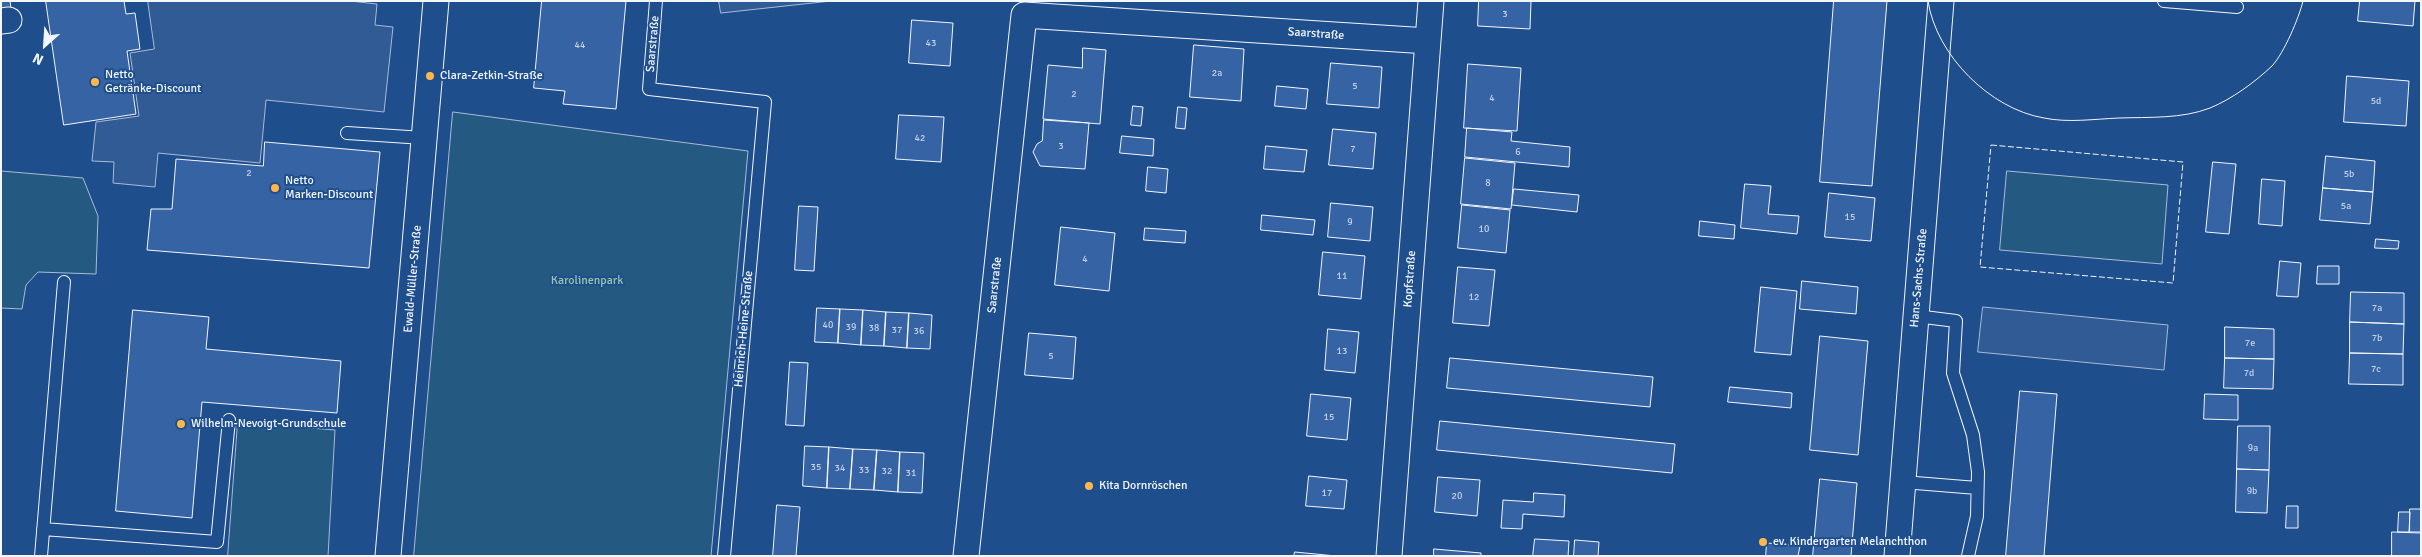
<!DOCTYPE html>
<html>
<head>
<meta charset="utf-8">
<style>
  body { margin:0 }
  #map { position:relative; width:2422px; height:557px; overflow:hidden; background:#1f4e8c; font-family:Signika,sans-serif }
  canvas { display:block }
  .frame { position:absolute; inset:0; border:2px solid #f2f6ff; pointer-events:none }
  .north { position:absolute; left:20px; top:20px; width:50px; height:50px; -webkit-text-stroke:4px #1f4e8c; paint-order:stroke; rotate:206deg; font-size:14px; font-weight:700; line-height:20px; text-align:center; color:#f2f6ff }
  .north::after { content:''; display:block; margin:auto; width:18px; height:22px; background:#f2f6ff; clip-path:polygon(50% 0,100% 100%,50% 72%,0 100%) }
</style>
</head>
<body>
<div id="map">
<canvas width="2422" height="557"></canvas>
<div class="frame"></div>
<div class="north">N</div>
</div>
<script>
const ctx = document.querySelector('canvas').getContext('2d');
ctx.lineJoin = 'round';
function fill(path, color) { ctx.fillStyle = color; ctx.fill(path, 'evenodd'); }
function trace(path, color, width, dash) { ctx.strokeStyle = color; ctx.lineWidth = width; ctx.lineCap = dash ? 'butt' : 'round'; ctx.setLineDash(dash || []); ctx.stroke(path); }
function label(font, color, halo, rows, align = 'center') {
  ctx.font = font + ' Signika,sans-serif'; ctx.lineWidth = 4; ctx.setLineDash([]); ctx.textBaseline = 'middle'; ctx.strokeStyle = halo; ctx.fillStyle = color; for (const [text, x, y, turn = 0] of rows) {
    ctx.save(); ctx.translate(x, y); ctx.rotate((+turn || 0) * Math.PI / 180); ctx.textAlign = isNaN(turn) ? turn : align; if (halo) ctx.strokeText(text, 0, 0); ctx.fillText(text, 0, 0); ctx.restore();
  }
}
const green = new Path2D(`
  M453,112L748,151L711,556H414Z
  M1,171L83,178L98,216L96,274L38,272L26,285L22,309L1,308Z
  M2007,171L2168,185L2162,264L2000,250Z
  M238,422L335,430L328,556H228Z`);
const parking = new Path2D(`
  M148,1H350L377,4L375,25L393,27L384,112L266,100L260,163L158,153L155,187L113,183L114,162L92,161L96,122L139,116L130,53L154,49Z
  M719,1H831L721,13Z
  M1983,307L2168,325L2164,370L1978,352Z`);
const building = new Path2D(`
  M1,1H10L11,8L1,9Z
  M46,1H124L126,14L135,13L140,49L127,51L136,114L64,125Z
  M542,1H626L616,109L563,104L565,91L534,88Z
  M1479,1H1531L1530,29L1478,26Z
  M1834,1H1887L1872,186L1820,182Z
  M2360,1H2415L2413,26L2358,21Z
  M912,20L953,23L950,66L909,63Z
  M1194,45L1244,49L1241,101L1190,97Z
  M1083,48L1106,50L1100,124L1043,119L1048,65L1082,68Z
  M1331,63L1382,67L1379,108L1327,104Z
  M1468,64L1521,68L1517,131L1464,128Z
  M2347,76L2409,81L2406,126L2344,122Z
  M1277,86L1308,89L1306,109L1275,106Z
  M1133,106L1143,107L1141,126L1131,125Z
  M1178,107L1187,108L1185,129L1176,128Z
  M899,115L944,117L941,162L896,159Z
  M1044,120L1089,123L1085,169L1040,166L1033,152L1037,144L1042,141Z
  M1467,128L1512,132L1511,141L1570,147L1569,167L1465,157Z
  M1333,129L1376,133L1373,169L1329,165Z
  M1122,136L1154,139L1153,156L1120,153Z
  M265,142L380,152L369,268L147,250L151,209H172L176,159L263,166Z
  M1266,146L1307,150L1304,172L1264,169Z
  M2326,156L2375,161L2373,192L2323,188Z
  M1465,158L1515,163L1511,209L1461,204Z
  M2213,162L2236,164L2229,234L2206,232Z
  M1148,167L1168,169L1166,193L1146,191Z
  M2262,179L2285,181L2282,226L2259,224Z
  M1745,184L1771,186L1768,214L1799,216L1797,234L1741,228Z
  M2323,188L2373,192L2370,224L2320,220Z
  M1514,189L1579,195L1577,212L1512,205Z
  M1829,193L1875,198L1871,241L1825,237Z
  M1331,203L1373,207L1370,241L1328,237Z
  M1462,205L1510,210L1506,253L1458,248Z
  M799,206L818,207L814,271L795,270Z
  M1262,215L1315,220L1313,235L1261,230Z
  M1700,221L1735,225L1734,239L1699,236Z
  M1061,227L1115,233L1109,291L1055,285Z
  M1145,228L1186,231L1185,243L1144,240Z
  M2376,239L2399,241L2398,249L2375,248Z
  M1323,252L1365,256L1361,299L1319,295Z
  M2280,261L2301,263L2298,297L2277,296Z
  M2318,266H2339V284H2317Z
  M1458,267L1495,270L1489,326L1453,323Z
  M1802,281L1858,287L1856,314L1800,309Z
  M1761,287L1797,291L1791,355L1755,352Z
  M2351,292L2404,293V324L2350,322Z
  M817,308L840,309L838,343L815,342Z
  M840,309L863,310L861,345L838,343Z
  M133,310L209,317L206,349L341,361L337,413L202,402L192,518L116,511Z
  M863,310L886,312L884,346L861,345Z
  M886,312L909,313L907,348L884,346Z
  M909,313L932,315L930,349L907,348Z
  M2350,322L2404,324L2403,354L2350,353Z
  M2225,327L2274,329V359L2225,358Z
  M1328,329L1359,332L1355,373L1325,370Z
  M1029,333L1076,337L1073,379L1025,375Z
  M1820,336L1868,341L1858,455L1810,450Z
  M2350,353L2403,354V385L2349,384Z
  M1450,358L1653,377L1650,407L1447,388Z
  M2225,358L2274,359L2273,389L2224,388Z
  M790,362L808,363L804,426L786,425Z
  M1730,387L1792,393L1791,408L1728,402Z
  M2020,391L2057,394L2044,556H2006Z
  M1311,394L1351,398L1347,440L1307,436Z
  M2205,394L2238,395V420L2204,419Z
  M1440,421L1675,444L1672,473L1437,450Z
  M2238,426H2270L2269,470L2237,469Z
  M805,446L829,447L827,488L803,486Z
  M829,447L853,449L850,489L827,488Z
  M853,449L877,450L874,490L850,489Z
  M877,450L900,452L898,492L874,490Z
  M900,452L924,453L922,493L898,492Z
  M2237,469L2269,470L2267,513L2236,512Z
  M1309,476L1347,480L1344,509L1306,506Z
  M1438,477L1480,480L1477,516L1435,512Z
  M1820,479L1857,483L1851,556H1813Z
  M1534,493L1565,495L1564,517L1523,514L1522,529L1501,528L1503,500L1533,502Z
  M777,505L800,507L796,556H773Z
  M2287,506H2298V528H2286Z
  M2410,509H2421V532H2410Z
  M2399,512H2410L2409,532H2398Z
  M2392,532L2421,533V556H2392Z
  M1535,539L1569,541L1568,556H1533Z
  M1575,540L1599,542L1598,556H1574Z
  M1767,543L1800,546L1798,556H1766Z
  M1434,549L1481,553V556H1434Z
  M1295,552L1336,556H1294Z`);
const service = new Path2D(`
  M656,1L649,89L765,102L724,556
  M2164,1L2237,7
  M347,133L424,138
  M1916,316L1956,321L1953,373L1973,435L1978,472L1977,516L1968,556
  M1903,482L1977,488
  M43,529L217,542L229,420
  M41,556L64,282`);
const minor = new Path2D(`
  M1,21L9,20
  M388,556L436,1
  M966,556L1024,15L1428,41
  M1389,556L1431,1
  M1897,556L1941,1`);
const tram = new Path2D(`
  M1928,1C1936,55 1990,109 2044,118C2068,123 2095,119 2119,118C2148,117 2182,119 2210,108C2232,99 2255,82 2272,66C2284,53 2299,18 2303,1`);
const fence = new Path2D(`
  M1991,145L2183,162L2173,283L1980,267Z`);
const markers = [
  [430,76,5,"#ffb74d"],
  [95,82,5,"#ffb74d"],
  [275,188,5,"#ffb74d"],
  [181,424,5,"#ffb74d"],
  [1089,486,5,"#ffb74d"],
  [1763,542,5,"#ffb74d"]
];
const numberNames = [
  ["3",1505,14],
  ["43",931,43],
  ["44",580,45],
  ["2a",1217,73],
  ["5",1355,86],
  ["2",1074,94],
  ["4",1492,98],
  ["5d",2376,101],
  ["42",920,138],
  ["3",1061,146],
  ["7",1353,149],
  ["6",1518,152],
  ["2",249,173],
  ["5b",2349,174],
  ["8",1488,183],
  ["5a",2346,206],
  ["15",1850,217],
  ["9",1350,222],
  ["10",1484,229],
  ["4",1085,259],
  ["11",1342,276],
  ["12",1474,297],
  ["7a",2377,308],
  ["40",828,325],
  ["39",851,327],
  ["38",874,328],
  ["37",897,330],
  ["36",919,331],
  ["7b",2377,338],
  ["7e",2250,343],
  ["13",1342,351],
  ["5",1051,356],
  ["7c",2376,369],
  ["7d",2249,373],
  ["15",1329,417],
  ["9a",2253,448],
  ["35",816,467],
  ["34",840,468],
  ["33",864,470],
  ["32",887,471],
  ["31",911,473],
  ["9b",2252,491],
  ["17",1327,493],
  ["20",1457,496]
];
const streetNames = [
  ["Saarstraße",1316,34,4],
  ["Saarstraße",653,44,-85],
  ["Hans-Sachs-Straße",1919,278,-85],
  ["Ewald-Müller-Straße",413,279,-85],
  ["Kopfstraße",1410,279,-86],
  ["Saarstraße",995,285,-84],
  ["Heinrich-Heine-Straße",744,329,-85]
];
const poiNames = [
  ["Netto",105,75],
  ["Getränke-Discount",105,89],
  ["Clara-Zetkin-Straße",440,76],
  ["Netto",285,181],
  ["Marken-Discount",285,195],
  ["Wilhelm-Nevoigt-Grundschule",191,424],
  ["Kita Dornröschen",1099,486],
  ["ev. Kindergarten Melanchthon",1773,542]
];
const parkNames = [
  ["Karolinenpark",587,281]
];
fill(green, '#245a82');
trace(green, '#a8bbd7', 1);
fill(parking, '#305b95');
trace(parking, '#a8bbd7', 1);
fill(building, '#3563a3');
trace(building, '#f2f6ff', 1);
trace(service, '#f2f6ff', 14);
trace(minor, '#f2f6ff', 27);
trace(service, '#1f4e8c', 12);
trace(minor, '#1f4e8c', 25);
trace(tram, '#f2f6ff', 1);
trace(fence, '#f2f6ff', 1, [6, 2.5]);
for (const [x, y, r, color] of markers) { const dot = new Path2D(); dot.arc(x, y, r, 0, 2 * Math.PI); ctx.fillStyle = color; ctx.fill(dot); trace(dot, '#1f4e8c', 2); }
label('10px', '#c3d1e8', null, numberNames);
label('12px', '#f2f6ff', '#1f4e8c', streetNames);
label('12px', '#f2f6ff', '#1f4e8c', poiNames, 'left');
label('12px', '#97c8a6', '#1f4e8c', parkNames);
</script>
</body>
</html>
